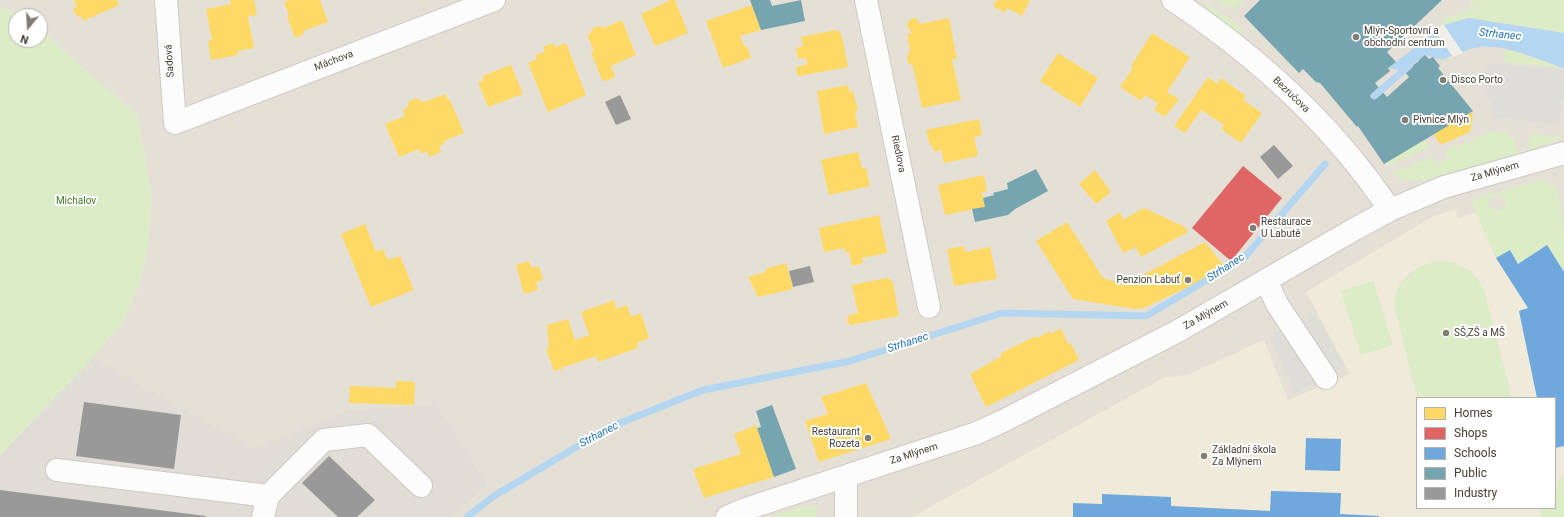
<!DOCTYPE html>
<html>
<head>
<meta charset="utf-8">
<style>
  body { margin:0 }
  #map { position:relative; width:1564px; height:517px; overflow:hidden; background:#f0eee8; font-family:Roboto,sans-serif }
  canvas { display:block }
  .legend { position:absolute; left:1416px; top:397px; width:140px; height:112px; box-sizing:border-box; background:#fff; border:1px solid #b5b3ae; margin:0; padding:5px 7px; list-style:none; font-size:12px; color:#464034 }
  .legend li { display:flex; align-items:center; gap:8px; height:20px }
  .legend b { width:20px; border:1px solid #b5b3ae }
  .north { position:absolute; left:8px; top:8px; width:40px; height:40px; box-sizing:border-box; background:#fff; border:1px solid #b5b3ae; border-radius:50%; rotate:198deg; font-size:11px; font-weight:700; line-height:16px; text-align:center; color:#464034 }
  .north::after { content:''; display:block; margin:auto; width:14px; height:18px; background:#827d73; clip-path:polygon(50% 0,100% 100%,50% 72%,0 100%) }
</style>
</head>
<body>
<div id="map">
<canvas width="1564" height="517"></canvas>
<ul class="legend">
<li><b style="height:11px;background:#ffd966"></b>Homes</li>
<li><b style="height:11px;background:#e06666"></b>Shops</li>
<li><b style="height:11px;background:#6fa8dc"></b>Schools</li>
<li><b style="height:11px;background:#76a5af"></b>Public</li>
<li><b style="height:11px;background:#999"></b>Industry</li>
</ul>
<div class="north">N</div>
</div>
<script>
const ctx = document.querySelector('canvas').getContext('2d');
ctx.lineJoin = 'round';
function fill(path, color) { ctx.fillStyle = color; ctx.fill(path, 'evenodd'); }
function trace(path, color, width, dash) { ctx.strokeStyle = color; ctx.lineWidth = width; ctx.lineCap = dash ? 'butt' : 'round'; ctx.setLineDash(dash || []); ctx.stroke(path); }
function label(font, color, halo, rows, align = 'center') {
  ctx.font = font + ' Roboto,sans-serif'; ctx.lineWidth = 4; ctx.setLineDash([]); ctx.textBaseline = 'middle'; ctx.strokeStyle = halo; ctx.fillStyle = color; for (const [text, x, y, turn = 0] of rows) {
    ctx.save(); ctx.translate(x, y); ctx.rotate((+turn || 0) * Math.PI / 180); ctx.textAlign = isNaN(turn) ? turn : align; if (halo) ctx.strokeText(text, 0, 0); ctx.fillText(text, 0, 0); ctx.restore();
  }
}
const residential = new Path2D(`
  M0,0H1564V517H0V455L91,359L122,323L139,285L148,243L152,198L137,115L40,30V16H19L0,8ZM1417,398H1555V508H1417Z`);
const industrial = new Path2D(`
  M93,359L254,449L349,410L436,405L487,485L450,517H0V456Z`);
const education = new Path2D(`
  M1455,209L1458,218L1475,212L1499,256L1510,250L1519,264L1547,245L1564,272V517H912L1165,377L1187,375L1264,340L1288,400L1350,374L1306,292L1432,217ZM1417,398H1555V508H1417Z`);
const green = new Path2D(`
  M1216,0H1245L1234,8H1228Z
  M1472,0H1564V33L1470,18L1457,20L1444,25L1441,21L1445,19L1485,5V3L1469,8Z
  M1206,3L1231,19L1244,32L1241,35L1209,12Z
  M0,8L19,16H16V40H40V30L137,115L152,198L148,243L139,285L122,323L91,359L0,455Z
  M1505,49L1564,68L1504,62Z
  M1491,132C1512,133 1513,132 1518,153L1425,180C1412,181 1403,181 1391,174L1431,157L1435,164L1448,159L1445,151Z
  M1532,134L1562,137L1553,142L1529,149L1528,139Z
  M1425,139L1428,146L1427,149L1395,163L1390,165L1384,164Z
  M1542,180L1553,185L1558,193L1564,230V272L1547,246L1518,264L1510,250L1496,258L1473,207V200L1477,198ZM1498,196L1503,197L1506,203L1505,208C1497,211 1492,211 1487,204L1490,198Z
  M1442,261L1452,262L1471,271L1483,287L1512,398H1417L1395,308C1393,280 1417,263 1442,261Z
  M1373,281L1393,345L1361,355L1341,291Z
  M1564,474V517H1541L1539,508H1555L1557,486L1559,479Z
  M805,506L817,507L816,517H771Z`);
const parking = new Path2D(`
  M1486,63L1564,69V97L1559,125L1491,116L1492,102L1487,101Z
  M1315,314L1345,367L1295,393L1268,335Z`);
const water = new Path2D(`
  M1469,18L1564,33V68C1540,60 1506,44 1480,47C1467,49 1455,54 1442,60L1425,55L1404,71L1388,68L1444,25Z`);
const pier = new Path2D(`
  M1443,24L1444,25L1463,53L1453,57L1434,30Z`);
const homes = new Path2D(`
  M74,0H117L119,5L83,21L81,16L77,17L73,8L77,7Z
  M230,0H254L257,15L248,16L254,48L238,51V55L211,60L208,41L212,40L206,9L231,4Z
  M290,0H320L328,22L303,31L304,34L295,38L287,17L289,16L284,2Z
  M671,0H675L688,33L655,46L641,14Z
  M997,0H1030L1022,16L1007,8L1005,13L993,6Z
  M752,5L761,30L740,36L744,46H747L751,58L723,68L706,21Z
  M913,18H916L920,24L949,18L957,59H952L961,100L922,108L913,66L908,63L907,56L910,51L907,34L912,33L907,26L908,22Z
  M622,20L636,55L611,66L615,75L613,78L606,81L602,80L591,52L594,51L587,35L590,34L592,29L599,26L604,28Z
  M835,30L840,32L842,36L848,67L800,76H798L796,70L797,67L807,64L806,58L798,59L796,48L803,46L801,37Z
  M1152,33L1190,57L1167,92L1179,99L1165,117L1154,110L1158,103L1145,95L1141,101L1120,87L1133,68L1131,66Z
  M553,43L555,47L566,43L586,95L548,112L528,63L537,59L535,55L545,52L543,47Z
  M1058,53L1098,78L1080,107L1040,81Z
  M511,65L523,94L488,107L478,82L484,80L482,76Z
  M1208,77L1217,84L1221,78L1246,96L1243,100L1262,113L1241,143L1221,129L1224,125L1201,110L1185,133L1174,126Z
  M848,85L849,92L853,91L858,111H855L858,127L824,134L817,91Z
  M446,94L448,100H450L464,133L444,141L445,144L439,146L441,152L429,157L427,151L421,154L419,149L399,157L385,124L405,116L403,110L407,108L409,101L417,98L422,102L427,101Z
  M1470,112L1473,115L1470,132L1443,144L1439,143L1434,134Z
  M979,119L982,135L974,137L978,156L944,163L941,150L934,152L932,145L930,146L926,130Z
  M858,152L862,168H866L870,186L829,195L821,160Z
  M1095,170L1111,192L1096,204L1079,184Z
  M984,175L987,191L982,192L985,207L945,215L938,185Z
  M1144,208L1185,227L1188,232L1141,257L1136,247L1123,253L1106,221L1120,212L1123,220Z
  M879,215L887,253L862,258L863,263L852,266L849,252L845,253V248L824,252L819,228Z
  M1067,222L1103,278L1120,283L1122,286L1205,242L1225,267L1201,281L1144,308L1135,309L1073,299L1036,241Z
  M365,224L376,252L383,249L388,260L400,256L414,290L371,307L341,234Z
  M964,246L965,252L990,247L997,279L954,286L947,249Z
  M529,261L532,268L539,266L543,280L536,282L538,290L524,294L516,265Z
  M786,263L793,289L758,297L748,277L766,272L765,269Z
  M887,278L890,279L893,283L899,316L851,325L848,323L847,320L849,315L858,313L852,285Z
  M614,300L616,309L627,305L631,317L641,313L649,338L637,343L638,348L598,362L597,356L561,368L563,370L562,371L560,369L554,371L546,349L549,348L547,325L568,319L575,340L589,335L581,312Z
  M1059,329L1062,331L1068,344L1070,343L1073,347L1079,360L986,407L970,374L1002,356L1001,353L1013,347L1036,336L1037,338L1050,331L1051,334Z
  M396,381L415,382L414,405L349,403L350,386L396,388Z
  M866,383L891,439L819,462L805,421L828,414L821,397Z
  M756,425L774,477L704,498L693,469L741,454L734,434Z`);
const shops = new Path2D(`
  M1243,166L1282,198L1231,261L1192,228Z`);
const schools = new Path2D(`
  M1547,245L1564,272V446L1555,448V398H1537L1519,311L1528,308L1496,258L1510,250L1518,264Z
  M1306,438L1341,439L1340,471L1305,470Z
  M1271,491L1341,493L1340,514L1379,516V517H1073V503L1102,504V494L1171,497V506L1270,511Z`);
const public = new Path2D(`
  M750,0H770L772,6L801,0L805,21L761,30Z
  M1260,0H1442L1387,52L1396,62L1388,68L1390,71L1375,83L1387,97L1409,77L1404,71L1419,61V60L1425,55L1429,59L1433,57L1440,66L1438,68L1473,111L1384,164L1358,126L1357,127L1320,83L1316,82L1303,69L1299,73L1244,16Z
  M1036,169L1048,191L1015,209L1008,215L975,222L972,209L985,207L983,198L994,195L993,193L1008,189L1007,183Z
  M772,405L796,469L774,477L757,428L761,427L756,411Z`);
const industry = new Path2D(`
  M620,95L631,119L616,125L605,102Z
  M1274,145L1293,166L1278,179L1260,157Z
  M810,266L814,282L793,287L789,271Z
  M84,402L181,415L174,469L76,456Z
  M329,456L375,500L357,517H338L302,483Z
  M0,490L206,516V517H0Z`);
const stream = new Path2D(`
  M1374,96L1410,65
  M467,517L494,496L610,427L703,390L850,361L1002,313L1146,316L1244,258L1325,164`);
const minor = new Path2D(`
  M166,0L175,123L494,0
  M866,0L929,307
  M1173,0C1257,56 1334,126 1390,210
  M1266,280L1277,304L1326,378
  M57,470L268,496
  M846,476V517
  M263,517L268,496L324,440L368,435L421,486
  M727,517L743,510L977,433L1005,420L1178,331L1353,230L1390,210L1444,187L1564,153`);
const markers = [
  [1356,37,4,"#827d73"],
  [1443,80,4,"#827d73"],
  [1405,120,4,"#827d73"],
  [1253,228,4,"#827d73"],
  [1188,280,4,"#827d73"],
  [1446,333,4,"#827d73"],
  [868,438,4,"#827d73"],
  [1204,456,4,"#827d73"]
];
const poiNames = [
  ["Mlýn-Sportovní a",1364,31],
  ["obchodní centrum",1364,43],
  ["Disco Porto",1451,80],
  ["Pivnice Mlýn",1413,120],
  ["Restaurace",1261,222],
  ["U Labutě",1261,234],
  ["Penzion Labuť",1180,280,"right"],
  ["SŠ,ZŠ a MŠ",1454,333],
  ["Restaurant",860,432,"right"],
  ["Rozeta",860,444,"right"],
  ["Základní škola",1212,450],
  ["Za Mlýnem",1212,462]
];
const streetNames = [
  ["Sadová",170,61,-94],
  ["Máchova",334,61,-21],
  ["Bezručova",1291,95,44],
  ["Riedlova",898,154,78],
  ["Za Mlýnem",1495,172,-16],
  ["Za Mlýnem",1206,315,-30],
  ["Za Mlýnem",914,454,-18]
];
const parkNames = [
  ["Michalov",76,201]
];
const waterNames = [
  ["Strhanec",1500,35,6],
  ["Strhanec",1226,268,-33],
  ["Strhanec",908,343,-18],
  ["Strhanec",599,435,-28]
];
fill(residential, '#e5e0d5');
fill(industrial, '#e0ddd6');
fill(education, '#efead9');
fill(green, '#dbecc6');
fill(parking, '#dfddd8');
fill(water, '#b5d6f1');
fill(pier, '#f0eee8');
fill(homes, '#ffd966');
fill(shops, '#e06666');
fill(schools, '#6fa8dc');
fill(public, '#76a5af');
fill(industry, '#999');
trace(stream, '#b5d6f1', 7);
trace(minor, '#cccac4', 24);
trace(minor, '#fdfcfc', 22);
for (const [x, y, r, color] of markers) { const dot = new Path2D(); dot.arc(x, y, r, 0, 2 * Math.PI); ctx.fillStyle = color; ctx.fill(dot); trace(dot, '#fff', 1.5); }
label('10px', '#464034', '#fff', poiNames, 'left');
label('10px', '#464034', '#fff', streetNames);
label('10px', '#407c23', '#fff', parkNames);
label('italic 11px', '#2673b9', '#fff', waterNames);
</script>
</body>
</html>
